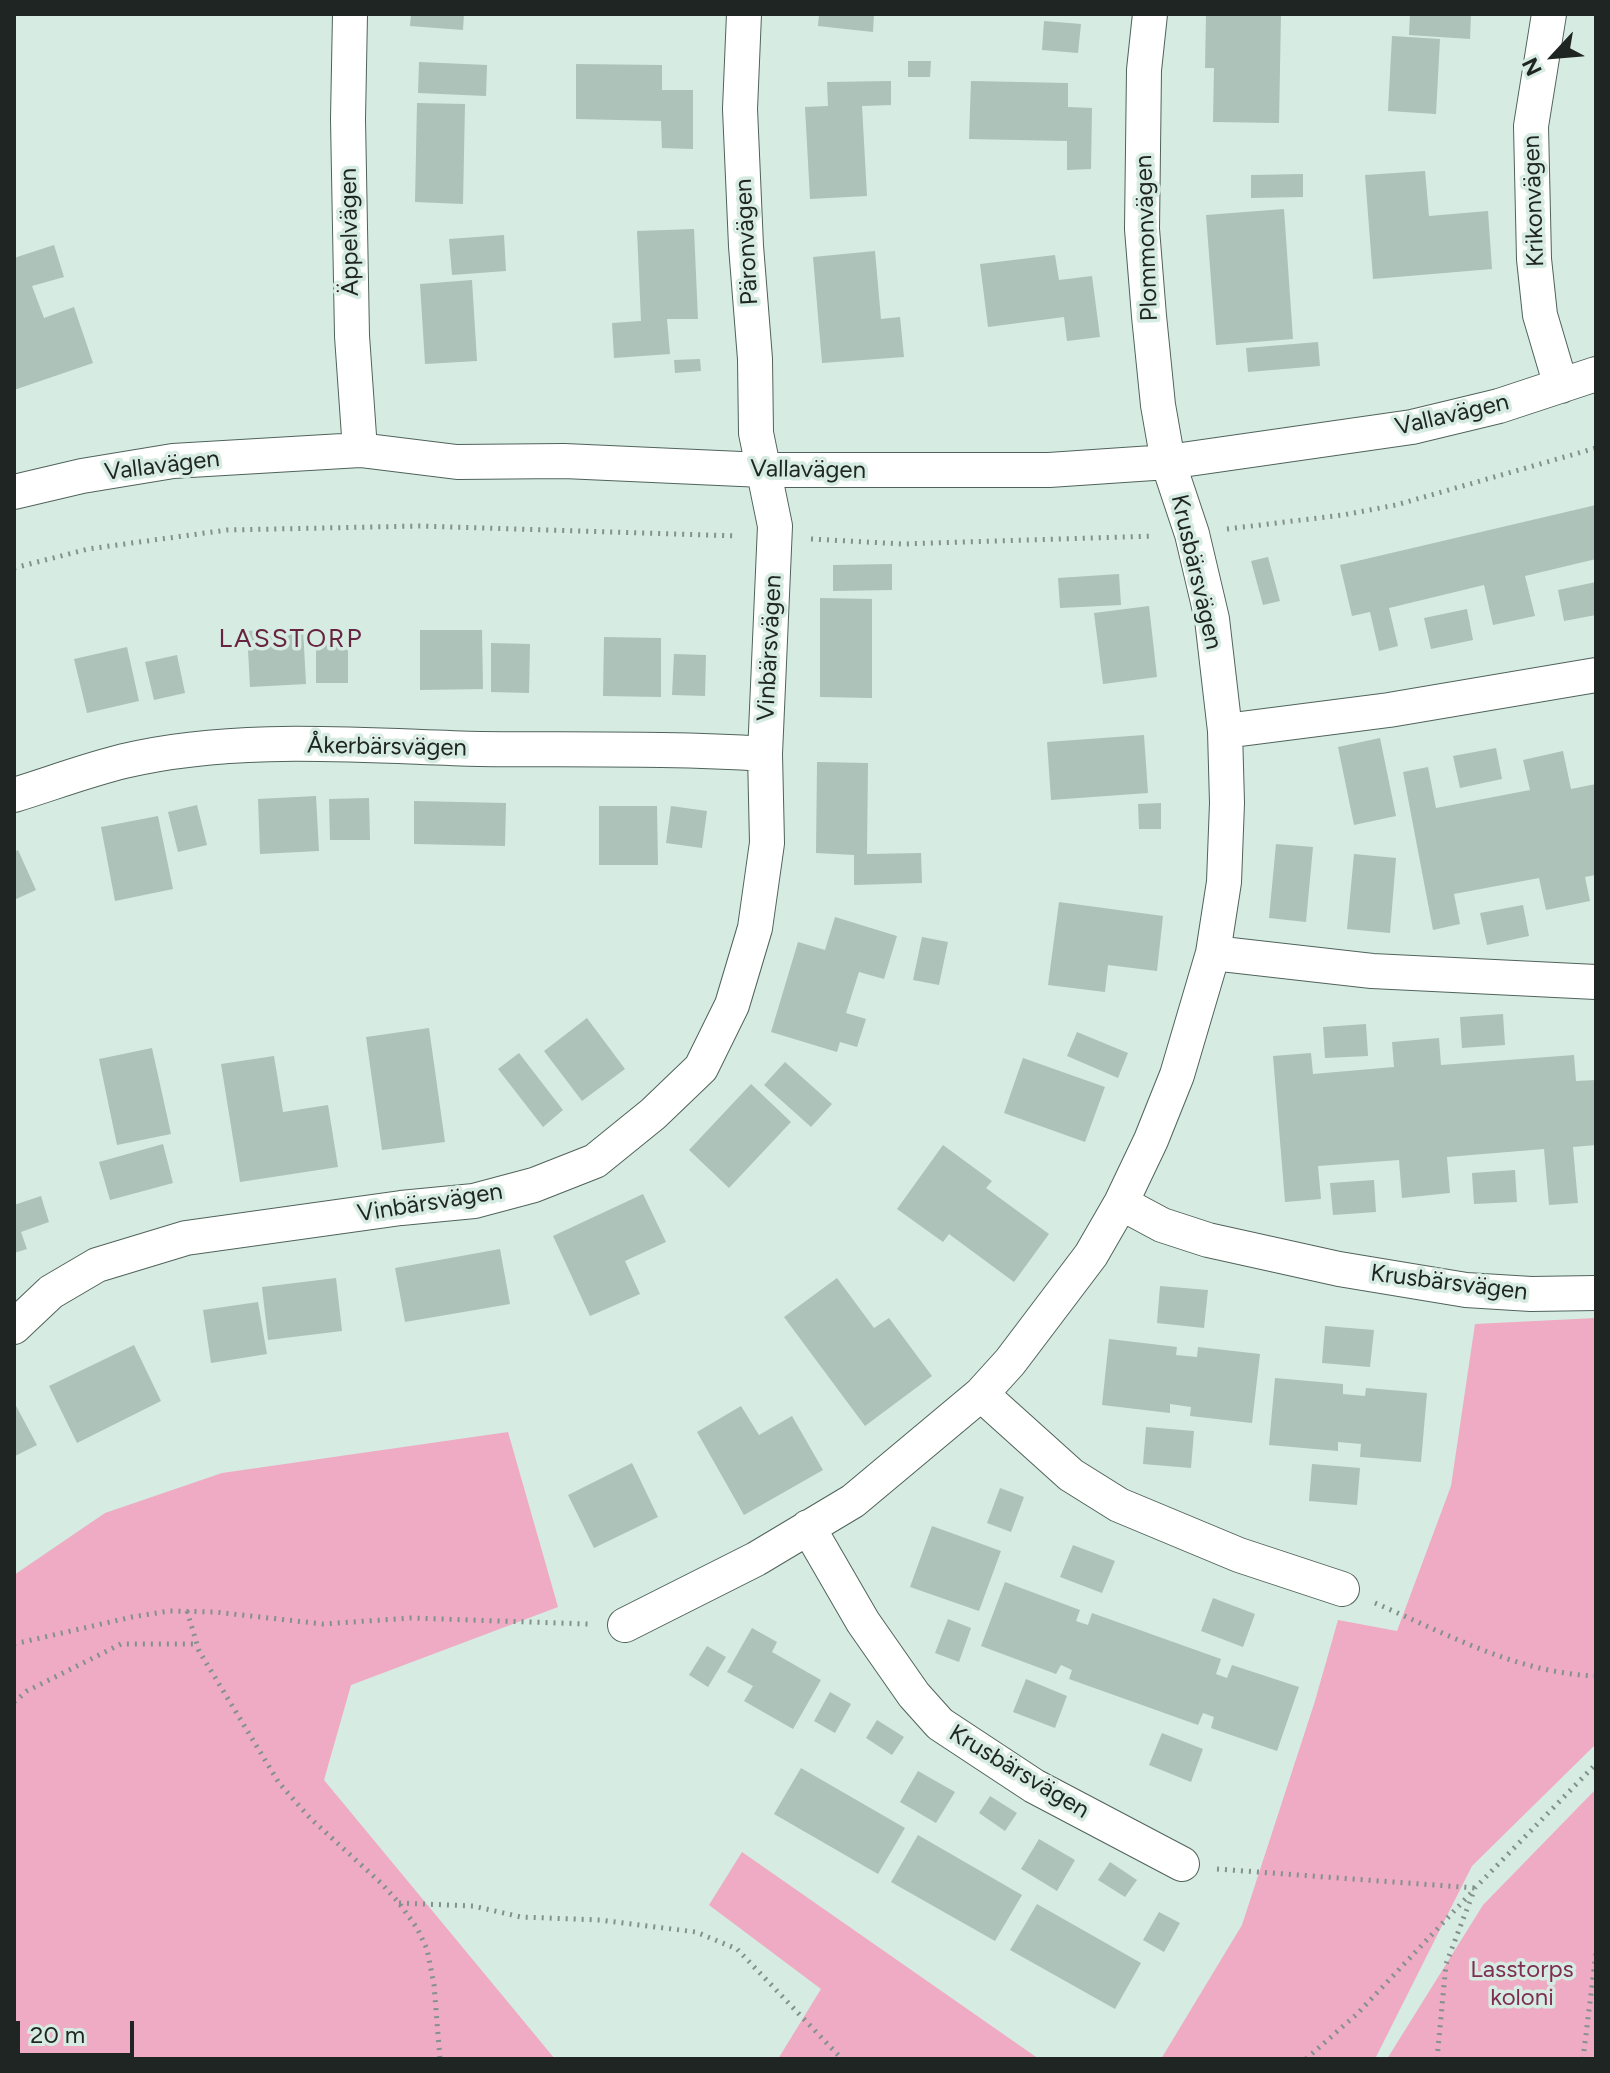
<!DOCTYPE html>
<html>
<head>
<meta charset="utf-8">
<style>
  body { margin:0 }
  #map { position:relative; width:1610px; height:2073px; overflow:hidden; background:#d6ebe2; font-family:Figtree,sans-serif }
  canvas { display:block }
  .frame { position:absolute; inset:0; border:16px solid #1e2522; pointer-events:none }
  .north { position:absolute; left:1514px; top:16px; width:80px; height:80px; -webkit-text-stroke:6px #d6ebe2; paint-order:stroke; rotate:244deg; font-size:22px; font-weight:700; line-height:32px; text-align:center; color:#1e2522 }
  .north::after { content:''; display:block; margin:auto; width:28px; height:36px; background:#1e2522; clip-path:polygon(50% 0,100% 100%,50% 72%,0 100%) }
  .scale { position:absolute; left:16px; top:2021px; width:118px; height:36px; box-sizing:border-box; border:4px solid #1e2522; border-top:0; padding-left:10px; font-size:24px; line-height:28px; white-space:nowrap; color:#1e2522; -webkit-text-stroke:6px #d6ebe2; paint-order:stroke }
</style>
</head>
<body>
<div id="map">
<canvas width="1610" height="2073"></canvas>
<div class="frame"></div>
<div class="north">N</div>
<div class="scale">20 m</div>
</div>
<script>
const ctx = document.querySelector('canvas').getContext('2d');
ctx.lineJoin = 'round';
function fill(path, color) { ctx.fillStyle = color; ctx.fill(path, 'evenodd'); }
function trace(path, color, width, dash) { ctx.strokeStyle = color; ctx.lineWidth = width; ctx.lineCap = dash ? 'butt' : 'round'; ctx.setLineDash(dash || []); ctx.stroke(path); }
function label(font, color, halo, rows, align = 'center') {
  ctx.font = font + ' Figtree,sans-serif'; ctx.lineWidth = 7; ctx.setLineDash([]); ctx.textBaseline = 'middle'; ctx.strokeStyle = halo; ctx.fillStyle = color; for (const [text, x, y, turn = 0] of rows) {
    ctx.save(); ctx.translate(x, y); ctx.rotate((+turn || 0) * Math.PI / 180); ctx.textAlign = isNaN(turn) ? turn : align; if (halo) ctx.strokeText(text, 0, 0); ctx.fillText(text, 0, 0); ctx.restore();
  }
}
const green = new Path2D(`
  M1596,1318V1744L1472,1866L1375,2059H1161L1242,1925L1315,1701L1338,1620L1397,1631L1451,1486L1475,1324Z
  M508,1432L558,1607L351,1685L324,1780L555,2059H14V1575L105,1513L222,1473Z
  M1596,1789V2059H1387L1483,1905Z
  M742,1852L1039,2059H778L821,1989L709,1905Z`);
const building = new Path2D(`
  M411,14H464L463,30L410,26Z
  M819,14H874L873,32L818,26Z
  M1206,14H1281L1279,123L1213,122L1214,68H1205Z
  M1410,14H1471L1470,39L1409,35Z
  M1044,21L1081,24L1078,53L1042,50Z
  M1392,36L1440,39L1436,114L1388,111Z
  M908,61H931L930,77H908Z
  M419,62L487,65L486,96L418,93Z
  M576,64L662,65V90H693V149L662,148L661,121L576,119Z
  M891,81V105L862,106L867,196L810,199L805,107L828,106L827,82Z
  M971,81L1068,83V107L1092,108L1091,169L1067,170V141L969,139Z
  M417,103L465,104L463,204L415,202Z
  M1425,171L1429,216L1488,211L1492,269L1373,279L1365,175Z
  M1303,174V197L1251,198V175Z
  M1284,209L1293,339L1216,345L1206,215Z
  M694,229L698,319H667L670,354L614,358L612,323L641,321L637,231Z
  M504,235L506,271L452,275L449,239Z
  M54,245L64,277L32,286L44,318L74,307L93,363L14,390V258Z
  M875,251L881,319L900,317L904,357L822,363L813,257Z
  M1055,255L1059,280L1092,276L1100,337L1067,341L1064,317L988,327L980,264Z
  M472,280L477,361L425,364L420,284Z
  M1318,342L1320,366L1248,372L1246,348Z
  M700,359L701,371L675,373L674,360Z
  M1596,505V559L1525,576L1535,616L1493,625L1484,585L1389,608L1398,646L1379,651L1370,612L1352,616L1340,565Z
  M1268,557L1280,601L1263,605L1251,561Z
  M892,564V590L833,591V565Z
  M1119,574L1121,605L1060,608L1058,578Z
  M1596,582V615L1564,621L1558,590Z
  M820,598L872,599V698L820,697Z
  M1149,606L1157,677L1103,684L1094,613Z
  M1467,609L1473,640L1431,649L1424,618Z
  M303,628L306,684L250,687L247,631Z
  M420,630H482L483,689L420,690Z
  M604,637L661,638V697L603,696Z
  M316,643H348V683H316Z
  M491,643L530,644L529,693L491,692Z
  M127,647L139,701L87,713L74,659Z
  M674,654L706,655L705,696L672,695Z
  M177,655L185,693L154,700L145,662Z
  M1144,735L1148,793L1051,800L1047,742Z
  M1380,738L1396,816L1354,825L1338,747Z
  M1496,748L1502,779L1460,788L1453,756Z
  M1563,751L1571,789L1596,784V875L1585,877L1590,901L1546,910L1539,878L1454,894L1460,924L1433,930L1403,772L1428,767L1436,808L1530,790L1523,760Z
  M817,762L868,763L867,854L921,853L922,883L854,885V855L816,853Z
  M316,796L319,851L260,854L258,799Z
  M369,798L370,840H330L329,799Z
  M414,801L506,803L505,846L414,844Z
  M1161,803V829H1139L1138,804Z
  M197,805L207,845L178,852L168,812Z
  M599,806H657L658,865H599Z
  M671,806L707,811L702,848L666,843Z
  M158,816L173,889L115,901L101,827Z
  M1276,844L1313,847L1306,922L1269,918Z
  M18,850L36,890L14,900V852Z
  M1354,854L1396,858L1390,933L1347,929Z
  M1059,902L1163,916L1157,971L1108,965L1105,992L1048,985Z
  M1523,905L1529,936L1487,945L1480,913Z
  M835,917L897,936L884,979L859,972L846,1013L866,1019L857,1047L840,1042L837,1052L771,1032L798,942L825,950Z
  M922,937L948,942L939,985L913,980Z
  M1503,1014L1505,1045L1462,1048L1460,1017Z
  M587,1018L625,1069L582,1101L544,1051Z
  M1366,1024L1368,1056L1325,1058L1323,1027Z
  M429,1028L445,1142L382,1150L366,1037Z
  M1077,1032L1128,1053L1118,1078L1067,1056Z
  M1439,1038L1441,1065L1574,1055L1576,1081L1596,1080V1145L1573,1147L1578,1203L1549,1205L1544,1149L1447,1157L1450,1193L1402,1198L1399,1160L1318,1166L1321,1199L1285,1202L1273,1056L1311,1053L1313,1074L1394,1067L1392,1042Z
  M152,1048L171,1134L117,1145L99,1059Z
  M519,1053L563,1110L543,1127L498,1069Z
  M274,1056L283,1112L328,1105L338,1167L240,1182L221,1064Z
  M1023,1058L1105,1087L1085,1142L1004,1113Z
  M785,1062L832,1104L811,1127L764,1085Z
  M751,1084L791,1122L729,1188L689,1150Z
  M163,1144L173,1183L110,1200L99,1162Z
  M943,1145L992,1181L986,1188L1049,1234L1014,1282L949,1234L943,1242L897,1209Z
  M1515,1170L1517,1202L1474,1204L1472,1173Z
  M1374,1180L1376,1212L1333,1215L1330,1183Z
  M643,1194L666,1242L625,1261L640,1294L590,1316L553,1236Z
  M41,1196L49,1222L21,1232L27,1249L14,1253V1205Z
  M500,1249L510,1304L405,1322L395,1268Z
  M336,1278L342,1331L268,1340L262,1287Z
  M837,1278L874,1328L889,1318L932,1376L865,1426L784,1317Z
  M1160,1286L1208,1290L1204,1328L1157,1323Z
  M258,1302L267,1354L211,1363L203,1310Z
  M1325,1326L1374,1330L1370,1367L1322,1363Z
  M1109,1339L1177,1347L1176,1355L1197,1357L1198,1347L1260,1354L1252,1423L1190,1416L1191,1407L1170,1404V1413L1102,1405Z
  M134,1345L161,1401L77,1443L49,1386Z
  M1275,1378L1343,1384V1394L1365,1396L1366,1388L1427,1393L1421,1462L1360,1457L1361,1444L1338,1442V1451L1269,1445Z
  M14,1402L37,1445L15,1456L14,1454Z
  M741,1406L759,1435L792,1416L823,1470L744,1515L697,1432Z
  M1146,1427L1194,1431L1191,1468L1143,1464Z
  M632,1463L658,1517L594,1548L568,1495Z
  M1312,1464L1360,1468L1357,1505L1309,1501Z
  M1000,1488L1024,1497L1011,1532L987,1523Z
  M932,1526L1001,1551L979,1611L910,1587Z
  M1073,1545L1115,1561L1102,1593L1060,1577Z
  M1005,1582L1080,1610L1076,1621L1088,1625L1092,1613L1221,1659L1216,1674L1227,1678L1232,1665L1299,1687L1277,1751L1211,1728L1214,1717L1203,1713L1198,1725L1069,1679L1072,1670L1061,1665L1056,1674L981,1646Z
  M1213,1598L1255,1614L1243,1647L1201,1631Z
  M948,1619L971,1628L959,1662L935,1653Z
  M752,1628L777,1642L772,1652L821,1680L793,1729L744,1701L753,1686L727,1672Z
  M707,1646L726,1657L708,1687L689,1675Z
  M1026,1679L1067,1696L1055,1728L1013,1712Z
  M830,1692L851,1704L835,1733L814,1721Z
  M877,1720L904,1737L892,1755L866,1738Z
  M1162,1733L1203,1749L1191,1782L1149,1765Z
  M801,1768L905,1828L878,1874L774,1814Z
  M918,1771L955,1792L936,1823L900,1802Z
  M990,1796L1017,1813L1005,1831L979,1813Z
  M918,1835L1022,1895L995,1941L891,1882Z
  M1039,1839L1075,1860L1057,1891L1021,1869Z
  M1110,1862L1137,1880L1125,1897L1098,1880Z
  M1037,1904L1141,1963L1115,2009L1010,1950Z
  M1159,1912L1180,1923L1164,1952L1143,1940Z`);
const path = new Path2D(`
  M1227,529L1343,515L1396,505L1596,448
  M811,539L903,544L1153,536
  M14,568L88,549L227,530L419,526L737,536
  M1375,1603C1447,1634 1517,1673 1596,1676
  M187,1611L199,1651L279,1783L310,1818L382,1884L399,1903L417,1928L427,1949L434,1985L440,2059
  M14,1644L132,1617L169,1611L215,1612L323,1624L411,1618L588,1624
  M14,1702L27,1691L121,1644H198
  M1217,1869L1475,1888
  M399,1903L473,1906L521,1917L600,1920L696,1932L737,1949L842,2059
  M1306,2059L1357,2014L1472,1892
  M1437,2059L1446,1964L1475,1888L1596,1764
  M1583,2059L1596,1953`);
const street = new Path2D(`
  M350,14L348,119L352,336L360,450
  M1549,14L1531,126L1534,259L1540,315L1561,386
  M14,492L82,476L173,461L360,450L457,462L564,461L763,470H1049L1168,462L1412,427L1499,406L1596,374
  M1225,731L1389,710L1596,675
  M14,795C50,784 87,770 124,761C237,734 365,746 480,749C575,750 670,748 765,754
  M1213,953L1372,971L1596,982
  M1121,1203L1162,1225L1208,1240L1339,1269L1466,1290L1531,1294L1596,1293
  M14,1327L51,1292L97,1265L186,1238L401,1208L474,1201L534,1185L595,1161L653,1114L701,1068L732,1005L755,928L767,843L765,754L775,526L756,433L755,359L746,246L740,109L744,14
  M981,1394L1071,1475L1119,1505L1239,1555L1342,1589
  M808,1527L863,1622L914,1695L940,1724L1034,1786L1182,1864
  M625,1625L756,1559L853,1501L981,1394L1010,1362L1091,1255L1121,1203L1151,1140L1177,1075L1213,953L1224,882L1227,803L1225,731L1212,619L1192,534L1168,462L1158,405L1149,316L1142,229L1144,70L1150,14`);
const streetNames = [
  ["Krikonvägen",1534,201,-92],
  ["Äppelvägen",350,232,-91],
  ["Plommonvägen",1147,238,-92],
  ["Päronvägen",747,242,-93],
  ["Vallavägen",1452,415,-13],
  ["Vallavägen",162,466,-7],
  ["Vallavägen",808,470,1],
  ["Krusbärsvägen",1196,572,77],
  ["Vinbärsvägen",770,648,-87],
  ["Åkerbärsvägen",387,747,1],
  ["Vinbärsvägen",430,1203,-9],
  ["Krusbärsvägen",1449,1283,7],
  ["Krusbärsvägen",1019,1772,31]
];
const parkNames = [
  ["Lasstorps",1522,1970],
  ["koloni",1522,1998]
];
const neighbourhoodNames = [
  ["LASSTORP",291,639]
];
fill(green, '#eeabc3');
fill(building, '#adc2b9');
trace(street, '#50635b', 36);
trace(path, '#82918b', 5, [2, 6]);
trace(street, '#fff', 34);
label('24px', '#1e2522', '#d6ebe2', streetNames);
label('24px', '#7e2e51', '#d6ebe2', parkNames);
ctx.letterSpacing = '2px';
label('26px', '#662440', '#d6ebe2', neighbourhoodNames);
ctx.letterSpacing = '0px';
</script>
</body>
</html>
